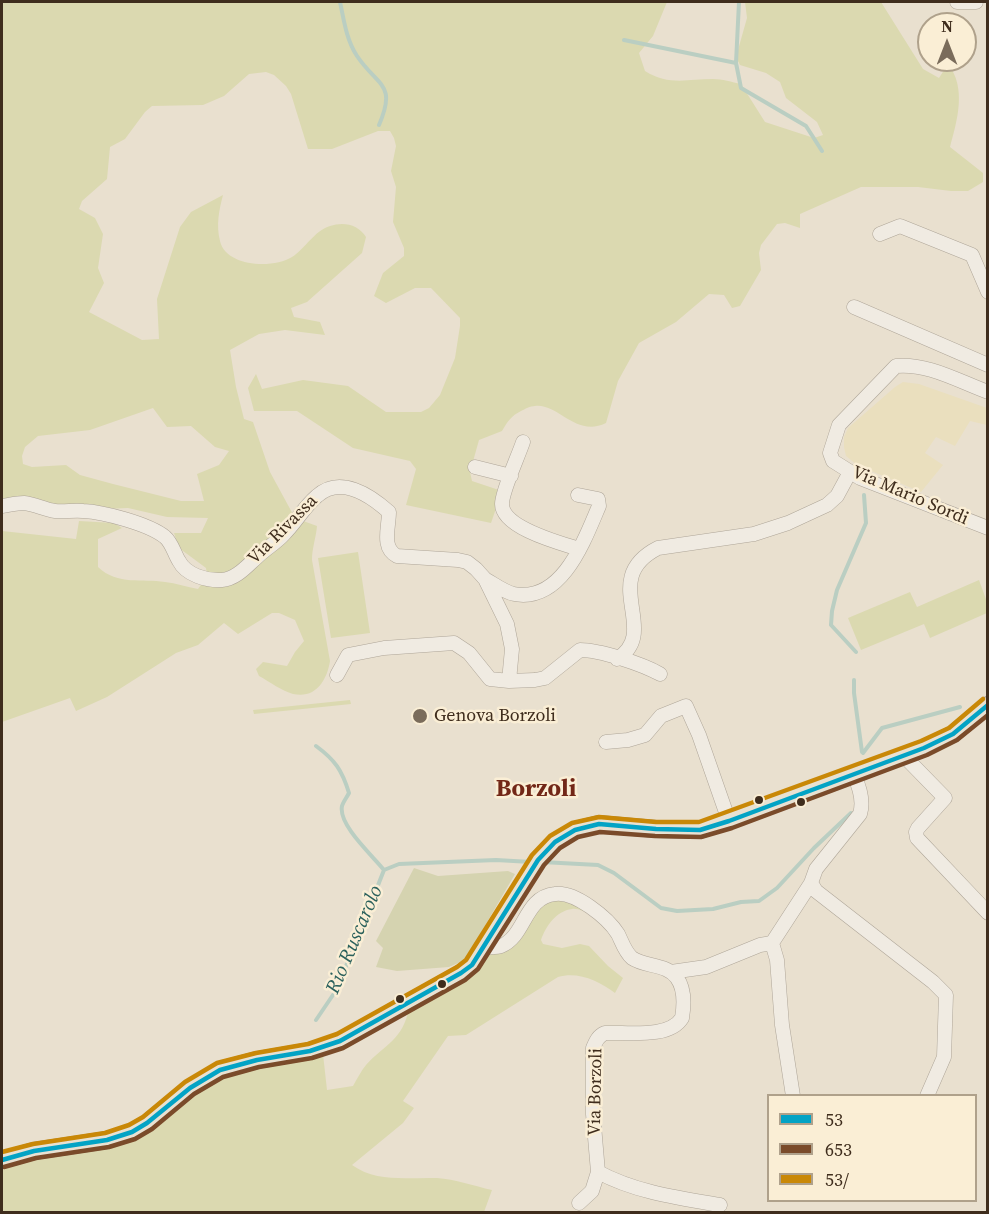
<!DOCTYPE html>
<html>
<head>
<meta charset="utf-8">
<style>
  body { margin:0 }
  #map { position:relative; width:989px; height:1214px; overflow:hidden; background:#e9e0cf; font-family:"Source Serif 4",serif }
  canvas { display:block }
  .frame { position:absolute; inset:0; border:3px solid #3f2d1d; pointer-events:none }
  .legend { position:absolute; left:767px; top:1094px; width:210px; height:108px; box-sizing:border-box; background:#faeed5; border:2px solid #afa18b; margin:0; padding:8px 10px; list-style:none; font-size:18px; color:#3f2d1d }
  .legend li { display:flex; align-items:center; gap:12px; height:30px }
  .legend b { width:30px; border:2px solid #afa18b }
  .north { position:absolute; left:917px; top:12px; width:60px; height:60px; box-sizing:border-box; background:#faeed5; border:2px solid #afa18b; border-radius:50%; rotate:0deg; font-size:16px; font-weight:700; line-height:24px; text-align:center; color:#3f2d1d }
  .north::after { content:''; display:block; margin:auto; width:21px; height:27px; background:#7a6c5b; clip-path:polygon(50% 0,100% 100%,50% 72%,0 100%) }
</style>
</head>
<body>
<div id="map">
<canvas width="989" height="1214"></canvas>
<div class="frame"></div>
<ul class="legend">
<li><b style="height:8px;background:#03a3c5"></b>53</li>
<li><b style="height:8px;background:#7a4b2a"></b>653</li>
<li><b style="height:8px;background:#c98807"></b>53/</li>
</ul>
<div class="north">N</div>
</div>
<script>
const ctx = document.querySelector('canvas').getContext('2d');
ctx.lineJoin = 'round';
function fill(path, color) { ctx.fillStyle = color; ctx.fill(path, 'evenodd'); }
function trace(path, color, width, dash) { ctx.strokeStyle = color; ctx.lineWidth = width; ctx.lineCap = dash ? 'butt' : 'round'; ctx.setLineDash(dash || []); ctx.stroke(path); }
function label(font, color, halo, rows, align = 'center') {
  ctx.font = font + ' "Source Serif 4",serif'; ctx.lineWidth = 5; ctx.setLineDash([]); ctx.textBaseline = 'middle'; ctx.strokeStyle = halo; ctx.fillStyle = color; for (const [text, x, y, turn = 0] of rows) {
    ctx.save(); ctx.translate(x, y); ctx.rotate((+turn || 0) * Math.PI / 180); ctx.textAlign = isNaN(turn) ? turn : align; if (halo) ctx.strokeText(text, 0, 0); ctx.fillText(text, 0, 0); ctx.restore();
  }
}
const farmland = new Path2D(`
  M903,382L919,384L987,408V425L970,421L955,446L936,437L925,453L943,465L921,492L857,465L846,456L844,447V437L848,428L895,387Z`);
const green = new Path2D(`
  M2,2H667L653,36L639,53L645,71C669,86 687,79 713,79C722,79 732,82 741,84L765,122L814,138L823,135L817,122L786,98L780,82L766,73L740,65L736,57L747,18L745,2H881L923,69L939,78L948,64C967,88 957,121 950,147L983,173V182L968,191H951L918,187H861L800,214V228L785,223L777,224L761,245L759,253L761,270L740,306L732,308L724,295L709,294L676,322L639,343L618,381L606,423C576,438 558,403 535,406C530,406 525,409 521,411C511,416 508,421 502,431L479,440L470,472L472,481L502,491L491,523L406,505L416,469L410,461L353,448L297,411H254L248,388L256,374L262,389L303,380L348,386L386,412H421L429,408L440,395L455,358L460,326V318L431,288H415L386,303L374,296L383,273L404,256V248L393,222L396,187L391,171L396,146L394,138L390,131H378L332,149H308L291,94L286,86L274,75L266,72L249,74L224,96L203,105L152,106L145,112L125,139L110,147L107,179L82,201L79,209L95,218L103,234L98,268L104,283L89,312L142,340L159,339L157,299L180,227L191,212L223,195C219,210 216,225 220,241C226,267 273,269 292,257C305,249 315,230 330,226C344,221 359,225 366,237L362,253L307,302L291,308L294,317L320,322L325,335L285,330L259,334L230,350L236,387L244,419L253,422L270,472L295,518L317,526C316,538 312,548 312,560L330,661C327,680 316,699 293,694C282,691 270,682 259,676L256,669L263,662L287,666L295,652L304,641L295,620L279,613H272L238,634L224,623L198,645L176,653L107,697L76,711L70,698L2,722V531L76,539L79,521L114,523L122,528L98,539V567C118,586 142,578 165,582C176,583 187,587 198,589L207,576L206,568L179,548L174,533H201L208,518L167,517L128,508L105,509L2,500ZM153,408L167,427L191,426L215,447L229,451L219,465L197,474L204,501H181L113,484L80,475L66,465L32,467L23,464L22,456L25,447L38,436L90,430Z
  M358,552L370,633L331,638L318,558Z
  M979,580L987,602V613L930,638L924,624L861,650L848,618L910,592L917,607Z
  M350,700L351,704L254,714L253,710Z
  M556,898L573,903L591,914C586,912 577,908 572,909C556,911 546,926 541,940L543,944L562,948L580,944L589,946L608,966L623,978L615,993C599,981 578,971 558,977L466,1035L448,1036L403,1101L414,1108L403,1123L352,1165C377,1183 408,1177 437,1178C455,1179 474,1186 492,1190L484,1212H2V1170L29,1161L99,1150L136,1140L161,1124L200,1089L223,1076L244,1069L323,1054L327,1090L353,1086C357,1079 361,1071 366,1065C385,1044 403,1040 409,1008L485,956L500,953L534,909Z`);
const cemetery = new Path2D(`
  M414,868L438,876L508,871L515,874L465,960L449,967L397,971L376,967L383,948L376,941Z`);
const stream = new Path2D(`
  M340,2C344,20 346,39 357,56C378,87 397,83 379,125
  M739,2L736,63L741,88L806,126L822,151
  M624,40L736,63
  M856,652L831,625L832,611L837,590L866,523L864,495
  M854,680V693L862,752
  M316,746C335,760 342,770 349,793C347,797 343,802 342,806C338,825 373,856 384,870
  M863,753L882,728L960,707
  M542,862L598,865L614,873L661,908L677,911L713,909L741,902L759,901L777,888L814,848L851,813
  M316,1020L337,989L384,870L399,864L496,860L531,862`);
const minor = new Path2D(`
  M957,2H976
  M880,234L900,226L972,255L988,292
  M854,307L988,365
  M988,392C958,381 928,363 896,366L839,425L830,453L833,461L860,478L988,528
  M523,442C518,457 502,491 502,504C502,528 560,543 579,549
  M475,467L511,476
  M2,506C9,505 17,503 24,503C35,504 45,510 55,511C64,512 74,510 83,511C104,512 149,524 165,537C172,543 174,553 179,561C186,575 207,581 222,580C236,579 247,566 256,558C265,549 276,543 284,534C296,522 304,507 317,496C340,475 370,495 389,512C389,527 381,548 397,556L458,560L467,562L476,569L485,579L507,624L512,649L509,681
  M485,579C494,584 504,592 514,594C562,603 584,541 599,506L598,499L578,495
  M617,659C662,631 597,579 658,548L754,534L788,523L827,505L837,496L850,472
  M337,675L348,655L384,648L454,643L469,653L490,679L509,681L535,680L545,678L580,650C600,650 642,664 660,674
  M606,742L628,740L645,735L661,716L686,706L699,735L729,821
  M904,756L945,798L918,828L916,832L917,838L988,913
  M854,775C860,788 864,801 860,814L816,869L811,883L816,891L933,982L946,995L944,1057L927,1096
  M483,947C489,947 496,948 501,946C526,936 524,897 555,894C575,891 608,918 618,934C622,942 625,952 632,958C645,967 668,964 677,978C685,989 684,1006 682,1018C669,1039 627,1032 605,1033C598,1036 596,1041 593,1048V1114L598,1172L592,1191L579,1203
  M671,972L706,967L760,945L772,943
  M793,1096L782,1025L777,960L772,943L811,883
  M598,1172C635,1192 678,1198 720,1205`);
const major = new Path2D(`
  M2,1160L34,1151L107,1140L132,1132L147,1123L190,1088L220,1070L257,1060L310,1051L340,1041L461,973L472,965L538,860L555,842L575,830L599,824L656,829L700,830L729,821L924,748L953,734L988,705`);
const bus1 = new Path2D(`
  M2,1160L34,1151L107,1140L132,1132L147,1123L190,1088L220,1070L257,1060L310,1051L340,1041L461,973L472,965L538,860L555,842L575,830L599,824L656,829L700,830L729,821L924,748L953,734L988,705`);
const bus2 = new Path2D(`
  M4,1167L36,1158L109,1147L135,1139L152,1129L194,1094L223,1077L259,1067L312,1058L343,1048L465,980L478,969L544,865L560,848L578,837L600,832L655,836L701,837L732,828L927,755L957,740L988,715`);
const bus3 = new Path2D(`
  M2,1152L33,1144L105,1133L129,1125L143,1117L185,1082L217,1063L256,1053L308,1044L337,1034L457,967L466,960L532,855L550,836L572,823L599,817L656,822H699L921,741L949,728L983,699`);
const markers = [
  [420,716,8,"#7a6c5b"],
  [759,800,5,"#3f2d1d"],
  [801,802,5,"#3f2d1d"],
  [442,984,5,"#3f2d1d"],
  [400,999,5,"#3f2d1d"]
];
const streetNames = [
  ["Via Mario Sordi",910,496,23],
  ["Via Rivassa",283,530,-45],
  ["Via Borzoli",596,1092,-89]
];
const poiNames = [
  ["Genova Borzoli",434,716]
];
const waterNames = [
  ["Rio Ruscarolo",355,940,-67]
];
const districtNames = [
  ["Borzoli",536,790]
];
fill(farmland, '#eadfbe');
fill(green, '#dbd9b0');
fill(cemetery, '#d5d3b0');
trace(stream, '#bacec2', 4);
trace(minor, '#aea598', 15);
trace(major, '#948a7f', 18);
trace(minor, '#f0ebe2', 14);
trace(major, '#e8e1d2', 16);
trace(bus1, '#03a3c5', 4.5);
trace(bus2, '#7a4b2a', 4.5);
trace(bus3, '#c98807', 4.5);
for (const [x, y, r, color] of markers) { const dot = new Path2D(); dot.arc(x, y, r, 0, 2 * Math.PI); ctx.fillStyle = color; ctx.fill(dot); trace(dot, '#faeed5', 2); }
label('18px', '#3f2d1d', '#faeed5', streetNames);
label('18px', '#3f2d1d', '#faeed5', poiNames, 'left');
label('italic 20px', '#2b615c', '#faeed5', waterNames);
label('bold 24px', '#722717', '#faeed5', districtNames);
</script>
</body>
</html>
